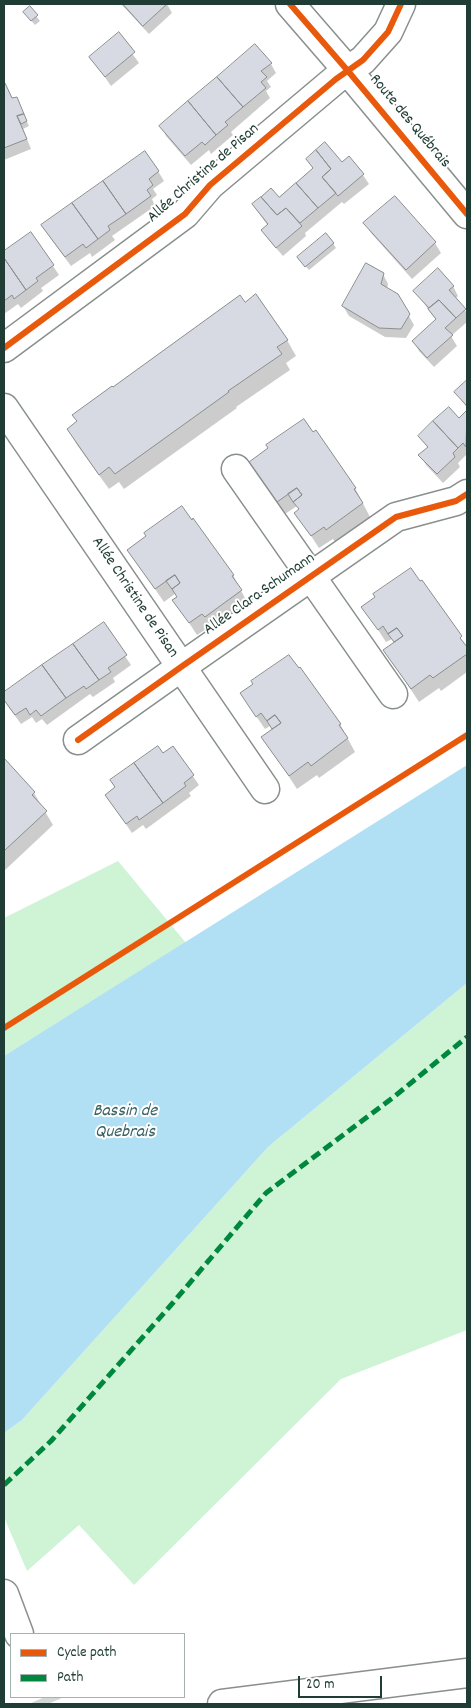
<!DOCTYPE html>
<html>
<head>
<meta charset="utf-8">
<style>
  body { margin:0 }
  #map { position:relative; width:471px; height:1708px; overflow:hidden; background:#fff; font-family:Dekko,sans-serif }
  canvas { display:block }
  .frame { position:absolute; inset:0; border:5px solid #1f3d34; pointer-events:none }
  .legend { position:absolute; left:10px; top:1633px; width:175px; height:65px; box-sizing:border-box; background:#fff; border:1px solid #a5b1ae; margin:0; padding:6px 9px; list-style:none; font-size:15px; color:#1f3d34 }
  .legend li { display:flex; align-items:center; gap:10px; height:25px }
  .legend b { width:25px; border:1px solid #a5b1ae }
  .scale { position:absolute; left:298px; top:1676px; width:84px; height:22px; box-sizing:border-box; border:2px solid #1f3d34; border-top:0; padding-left:6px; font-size:15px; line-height:18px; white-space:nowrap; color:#1f3d34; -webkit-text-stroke:4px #fff; paint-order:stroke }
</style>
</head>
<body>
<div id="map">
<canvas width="471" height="1708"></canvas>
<div class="frame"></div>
<ul class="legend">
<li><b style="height:6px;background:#e8590c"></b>Cycle path</li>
<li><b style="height:6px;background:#00873e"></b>Path</li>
</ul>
<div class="scale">20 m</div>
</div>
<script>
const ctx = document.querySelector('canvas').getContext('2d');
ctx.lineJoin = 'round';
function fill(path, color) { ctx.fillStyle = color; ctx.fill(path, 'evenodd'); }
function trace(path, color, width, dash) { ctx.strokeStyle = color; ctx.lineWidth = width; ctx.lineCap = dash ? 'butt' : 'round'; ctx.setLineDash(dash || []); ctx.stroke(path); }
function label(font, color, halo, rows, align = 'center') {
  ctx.font = font + ' Dekko,sans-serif'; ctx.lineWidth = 4; ctx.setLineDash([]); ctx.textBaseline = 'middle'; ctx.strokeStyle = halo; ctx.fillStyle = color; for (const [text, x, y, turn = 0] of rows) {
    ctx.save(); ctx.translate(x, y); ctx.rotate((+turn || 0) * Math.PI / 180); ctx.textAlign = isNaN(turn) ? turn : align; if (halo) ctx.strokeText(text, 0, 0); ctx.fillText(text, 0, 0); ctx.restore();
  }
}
const green = new Path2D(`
  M118,861L186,943L4,1056V918Z
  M467,983V1330L341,1379L134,1585L79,1525L27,1571L4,1517V1433L22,1420L268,1147Z`);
const water = new Path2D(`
  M467,765V983L268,1147L22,1420L4,1433V1056Z`);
const shadow = new Path2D(`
  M121,4H167L172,13L149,34Z
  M30,8L40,21L35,25L28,17Z
  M118,34L139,63L111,86L91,57Z
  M271,64L276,73L267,81L271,87L266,91L270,98L231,132L233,135L211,154L209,150L191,165L166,136L161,126Z
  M5,84L13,99L16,98L28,124L29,126L23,129L31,149L4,160Z
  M307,159L342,163L363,175L369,184L344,204L342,202L305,233L306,236L283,256L269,240L263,230L268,226L253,205L278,199L314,169Z
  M158,171L164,181L153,189L157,195L152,199L155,206L112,236L115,240L92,257L90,253L71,266L48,235Z
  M395,197L435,243L441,253L412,279L371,233L365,223Z
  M31,233L59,275L41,288L43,291L21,308L18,304L4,314V252Z
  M333,243L336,248L309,270L302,262Z
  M383,274L388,284L387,289L397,295L414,325L406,338L385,337L349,316L343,306Z
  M453,286L458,296L455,299L467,313V322L451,336L457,346L434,367L419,351L413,341L436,320L415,291Z
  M244,303L287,340L296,356L286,363L290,370L236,407L237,408L124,489L119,482L109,489L77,445L68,429Z
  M467,382V408L456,392Z
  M467,412V454L458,463L460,467L443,483L426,465L420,455L428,448L419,436L459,420Z
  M251,463L355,488L370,517L335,542L333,539L319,548L296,513L300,510L297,506L285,514Z
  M128,550L233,575L248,604L213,630L211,626L197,635L174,600L178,598L176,593L164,602Z
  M421,582L467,647V672L441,691L439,688L419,702L385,650L394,643L392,639L386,642L363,607L376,598Z
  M103,624L131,665L113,678L115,682L93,697L90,694L47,725L42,719L36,723L32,717L21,724L7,705L4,699V694Z
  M241,694L340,724L355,752L319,778L317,775L297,789L263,737L273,730L270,726L265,729Z
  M173,747L199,785L189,793L191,796L146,829L143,825L132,833L112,804L162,755Z
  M4,760L34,793L53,825L4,871Z`);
const building = new Path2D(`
  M123,4H167L143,26Z
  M30,6L38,15L31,21L23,12Z
  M119,32L135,52L105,77L89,57Z
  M255,44L272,63L261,71L267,77L261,82L266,88L243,107L217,77Z
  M217,77L243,107L225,122L228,125L216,135L188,101Z
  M4,83H5L12,98L17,97L24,114L17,116L27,139L4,148Z
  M188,101L216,135L205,145L202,142L185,156L159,126Z
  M24,114L27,121L21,124L17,116Z
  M325,142L342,162L349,156L364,174L338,196L322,177L331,169L316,150Z
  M316,150L331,169L322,177L336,193L318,208L296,183L313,168L306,159Z
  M145,151L159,171L149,179L153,185L147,190L151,196L126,214L103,181Z
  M103,181L126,214L108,226L110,230L98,239L72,203Z
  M296,183L318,208L300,223L286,208L277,215L261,197L271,188L279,197Z
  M395,196L436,242L406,270L363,223Z
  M261,197L277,215L286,208L302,226L276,248L261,230L268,224L252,204Z
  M72,203L98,239L86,248L83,244L65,257L41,225Z
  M31,232L54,265L36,278L38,281L26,290L4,258V251Z
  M326,233L334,243L305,267L297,257Z
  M4,258L26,290L14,299L12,295L4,301Z
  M366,263L384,273L381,284L398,294L410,314L401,329L379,328L342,306Z
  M438,268L454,286L449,290L466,309L456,318L439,300L429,308L413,291Z
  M256,294L288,340L277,347L282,354L228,391L229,392L115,474L109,467L99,475L67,429L77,421L72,415L112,386L113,387L240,295L245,302Z
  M439,300L456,318L445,328L453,335L427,358L412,341L436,319L428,309Z
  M467,380V406L454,392Z
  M449,407L459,418L467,410L466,447L463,443L458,448L433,421Z
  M304,419L313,432L316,430L356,488L354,489L363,503L326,530L324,527L311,536L294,513L299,509L293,502L302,495L297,488L277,502L249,462L268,448L266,445Z
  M433,421L458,448L453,453L455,457L437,474L418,455L428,447L418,436Z
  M297,488L302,495L293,502L288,494Z
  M182,506L192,520L193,518L234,575L232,576L242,590L205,617L202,614L189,623L172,600L177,597L172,589L180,583L175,575L155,589L127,550L146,536L144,533Z
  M411,568L420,581L422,580L462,636L460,638L467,647V654L433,678L430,675L411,689L383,650L403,636L397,628L388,634L383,626L378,630L361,607L375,597L373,594Z
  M175,575L180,583L172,589L166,581Z
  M104,622L127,655L108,668L111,672L99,680L73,644Z
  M397,628L403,636L394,642L388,634Z
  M73,644L99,680L86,689L84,686L66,698L42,665Z
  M289,655L299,668L300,667L341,724L339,725L348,738L311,766L308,762L289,776L261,737L281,723L275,715L267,721L261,713L256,717L240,693L253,684L251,681Z
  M42,665L66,698L41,716L36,710L30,715L26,708L15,715L4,700V692Z
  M275,715L281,723L272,729L267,721Z
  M158,746L163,753L173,746L194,775L184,783L186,786L163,803L134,763Z
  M4,758L35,792L32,795L47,811L4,851Z
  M134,763L163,803L139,820L137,816L126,824L105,795L115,787L110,780Z`);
const secondaryTunnel = new Path2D(`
  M45,1697L48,1704`);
const minor = new Path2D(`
  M290,4L348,71L467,214
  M4,348L185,214L210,185L336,79L363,60L388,32L401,4
  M4,408L265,789
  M236,469L393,694
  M78,740L181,667L396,517L456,501L467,494`);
const secondary = new Path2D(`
  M4,1594L19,1634`);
const trunk = new Path2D(`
  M222,1704L467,1673`);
const quiet = new Path2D(`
  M4,1485L51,1441L171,1305L266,1193L395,1096L467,1037`);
const cycleway = new Path2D(`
  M290,4L348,71L467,214
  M4,348L185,214L210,185L336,79L363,60L388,32L401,4
  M78,740L181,667L396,517L456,501L467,494
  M4,1028L467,735`);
const streetNames = [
  ["Route des Québrais",409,122,50],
  ["Allée Christine de Pisan",204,174,-41],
  ["Allée Clara Schumann",260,595,-35],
  ["Allée Christine de Pisan",134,598,56]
];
const waterNames = [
  ["Bassin de",125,1113],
  ["Quebrais",125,1134]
];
fill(green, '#cef3d5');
fill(water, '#b1e0f5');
fill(shadow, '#0003');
fill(building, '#d7dae3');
trace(building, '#898f8d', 1);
trace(secondaryTunnel, '#d2d8d6', 28, [28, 14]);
trace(minor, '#898f8d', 31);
trace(secondary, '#898f8d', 31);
trace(trunk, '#898f8d', 31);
trace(minor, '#fff', 28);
trace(secondary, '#fff', 28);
trace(trunk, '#fff', 28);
trace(quiet, '#00873e', 5, [10, 5]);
trace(cycleway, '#e8590c', 6);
label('16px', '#1f3d34', '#fff', streetNames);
label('italic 18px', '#3b6263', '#fff', waterNames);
</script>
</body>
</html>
